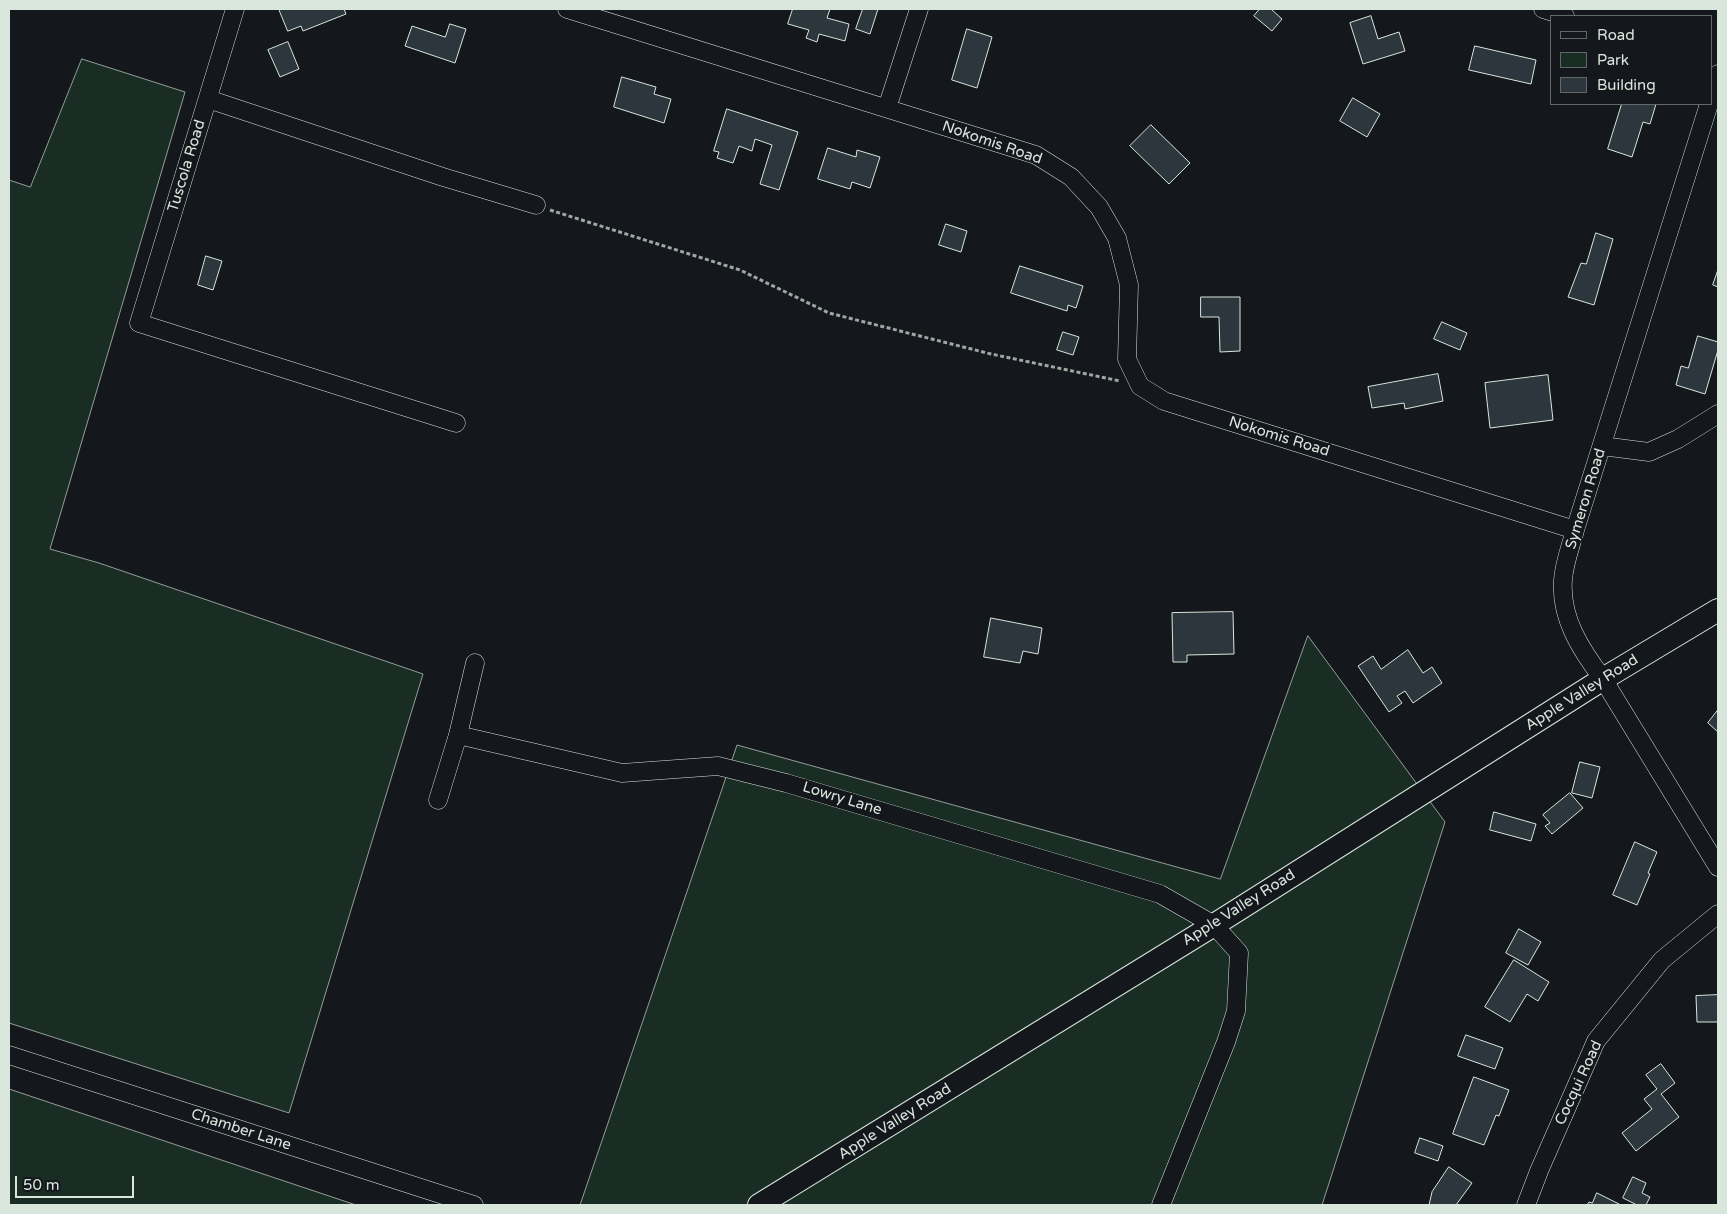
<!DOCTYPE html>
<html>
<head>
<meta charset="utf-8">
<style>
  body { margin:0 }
  #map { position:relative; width:1727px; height:1214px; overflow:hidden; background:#14181c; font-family:"Varela Round",sans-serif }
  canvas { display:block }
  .frame { position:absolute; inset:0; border:10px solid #d8e6dc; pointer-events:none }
  .legend { position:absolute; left:1550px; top:15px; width:162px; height:90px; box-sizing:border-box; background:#14181c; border:1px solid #626a69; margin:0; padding:6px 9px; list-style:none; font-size:15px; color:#d8e6dc }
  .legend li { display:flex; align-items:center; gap:10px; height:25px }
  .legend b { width:25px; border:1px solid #626a69 }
  .scale { position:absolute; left:15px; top:1176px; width:119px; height:22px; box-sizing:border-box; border:2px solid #d8e6dc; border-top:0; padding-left:6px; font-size:15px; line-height:18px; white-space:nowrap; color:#d8e6dc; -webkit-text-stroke:4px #14181c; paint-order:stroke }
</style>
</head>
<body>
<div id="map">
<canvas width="1727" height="1214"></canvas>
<div class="frame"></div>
<ul class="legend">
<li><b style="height:6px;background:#14181c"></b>Road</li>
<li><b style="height:14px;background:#1a2d24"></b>Park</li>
<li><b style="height:14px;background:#2c363c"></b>Building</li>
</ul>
<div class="scale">50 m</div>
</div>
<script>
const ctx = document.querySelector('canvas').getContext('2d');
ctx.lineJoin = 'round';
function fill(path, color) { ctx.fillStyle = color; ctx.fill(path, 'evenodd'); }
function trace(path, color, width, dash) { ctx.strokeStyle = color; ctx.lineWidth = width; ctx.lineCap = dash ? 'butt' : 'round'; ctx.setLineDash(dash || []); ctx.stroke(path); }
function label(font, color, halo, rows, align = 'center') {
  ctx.font = font + ' "Varela Round",sans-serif'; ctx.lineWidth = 4; ctx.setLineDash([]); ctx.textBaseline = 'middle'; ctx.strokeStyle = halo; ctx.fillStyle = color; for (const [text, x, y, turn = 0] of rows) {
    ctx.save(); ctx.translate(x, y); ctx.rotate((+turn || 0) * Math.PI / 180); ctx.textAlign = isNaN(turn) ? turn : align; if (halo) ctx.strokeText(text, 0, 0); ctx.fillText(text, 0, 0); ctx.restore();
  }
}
const green = new Path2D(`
  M82,59L185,92L50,549L99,563L423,674L289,1113L9,1023V180L30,187Z
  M1308,636L1445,822L1322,1205H580L737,745L1220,879Z
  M9,1089L356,1205H9Z`);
const building = new Path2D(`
  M279,9H344L346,14L303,31L301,26L288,31Z
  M793,9H830L827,18L849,24L845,41L819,34L817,42L806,38L809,30L788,24Z
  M863,9H878L870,34L856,29Z
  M1260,9H1271L1282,19L1272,31L1254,16Z
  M1371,16L1378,39L1399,32L1405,51L1363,64L1350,23Z
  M450,24L466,29L455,63L405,46L412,26L445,37Z
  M967,29L992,37L977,88L952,80Z
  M288,42L299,69L280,77L268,50Z
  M1475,46L1536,60L1531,84L1469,70Z
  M622,77L656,87L654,94L671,99L664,123L614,107Z
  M1353,98L1380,114L1367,137L1340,121Z
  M1622,104H1656L1650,124L1643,122L1632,157L1608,149Z
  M727,109L798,132L779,190L760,184L772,145L755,139L752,151L739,146L733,163L717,158L719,152L714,151Z
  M1151,125L1190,163L1169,184L1130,146Z
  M828,148L856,157L857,150L880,157L870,188L852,182L850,189L818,179Z
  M946,224L967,231L961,252L939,245Z
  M1596,233L1613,239L1594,305L1568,297L1581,263L1586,264Z
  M206,256L222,261L213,290L198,285Z
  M1020,266L1083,286L1076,308L1068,305L1067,311L1011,293Z
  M1718,270V287L1713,285Z
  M1201,297H1240V351L1220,352L1219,317H1201Z
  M1442,322L1467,333L1460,350L1434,339Z
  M1063,332L1079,337L1073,355L1057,350Z
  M1698,336L1718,342V350L1705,394L1676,385L1681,366L1688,368Z
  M1438,374L1443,401L1405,409L1404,403L1372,408L1368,387Z
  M1548,375L1553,420L1490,428L1485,383Z
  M1233,612L1234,654L1187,655V662H1173L1172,613Z
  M991,618L1042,628L1038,654L1023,651L1020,663L984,657Z
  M1408,650L1423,673L1432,667L1442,683L1413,703L1405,691L1397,696L1402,703L1389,712L1358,666L1373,656L1381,669Z
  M1718,710V732L1708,723Z
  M1580,762L1600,767L1592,798L1572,793Z
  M1570,793L1583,808L1552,834L1545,826L1550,823L1543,815Z
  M1494,812L1536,824L1531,841L1490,830Z
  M1635,842L1657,852L1648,873L1650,874L1637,905L1613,895Z
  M1519,929L1541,942L1528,965L1506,953Z
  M1514,960L1549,982L1538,1001L1527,994L1510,1022L1485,1007Z
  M1718,995V1022H1697L1696,996Z
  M1466,1035L1503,1048L1495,1069L1458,1056Z
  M1661,1064L1675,1083L1661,1094L1679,1117L1636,1151L1622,1133L1652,1109L1644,1099L1657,1089L1646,1075Z
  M1474,1077L1509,1090L1499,1116L1496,1115L1484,1145L1453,1134Z
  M1420,1138L1443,1146L1438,1161L1415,1153Z
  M1449,1167L1472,1183L1456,1205H1429L1432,1192Z
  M1633,1177L1646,1183L1642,1193L1650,1197L1646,1205H1637L1623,1198Z
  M1597,1193L1621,1205H1587L1589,1202L1592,1203Z`);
const path = new Path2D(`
  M550,210L740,270L829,313L991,354L1120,381`);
const minor = new Path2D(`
  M235,9L139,323L456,423
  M567,9L1036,155L1071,177L1099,207L1117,238L1129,285L1127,359L1140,386L1164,401L1575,530
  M1543,9L1565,16
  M1711,98L1718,74
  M208,99L443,177L536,205
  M1709,104L1575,530C1571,546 1564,563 1563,580C1560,618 1581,650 1603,679L1718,867
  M887,108L919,9
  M1602,446L1649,452L1678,439L1718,414
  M458,735L622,773L718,766L786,783L1160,894L1214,925L1239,953L1236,1011L1226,1042L1161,1205
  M438,800L458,735L475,663
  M9,1055L474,1205
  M1526,1205L1539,1171L1596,1041L1662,960L1718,914`);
const major = new Path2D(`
  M759,1205L1214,925L1603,679L1718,610`);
const streetNames = [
  ["Nokomis Road",992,143,19],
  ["Tuscola Road",187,166,-73],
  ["Nokomis Road",1279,437,17],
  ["Symeron Road",1586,499,-73],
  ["Apple Valley Road",1582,693,-32],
  ["Lowry Lane",842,799,17],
  ["Apple Valley Road",1239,908,-32],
  ["Cocqui Road",1579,1083,-65],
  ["Apple Valley Road",895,1122,-32],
  ["Chamber Lane",241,1130,18]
];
fill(green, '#1a2d24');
trace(green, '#939e99', 1);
fill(building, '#2c363c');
trace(building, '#d8e6dc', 1);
trace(minor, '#d8e6dc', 19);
trace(major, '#d8e6dc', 24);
trace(path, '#9da8a2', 3, [4, 2.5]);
trace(minor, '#14181c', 18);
trace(major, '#14181c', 22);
label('15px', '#d8e6dc', '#14181c', streetNames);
</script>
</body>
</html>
